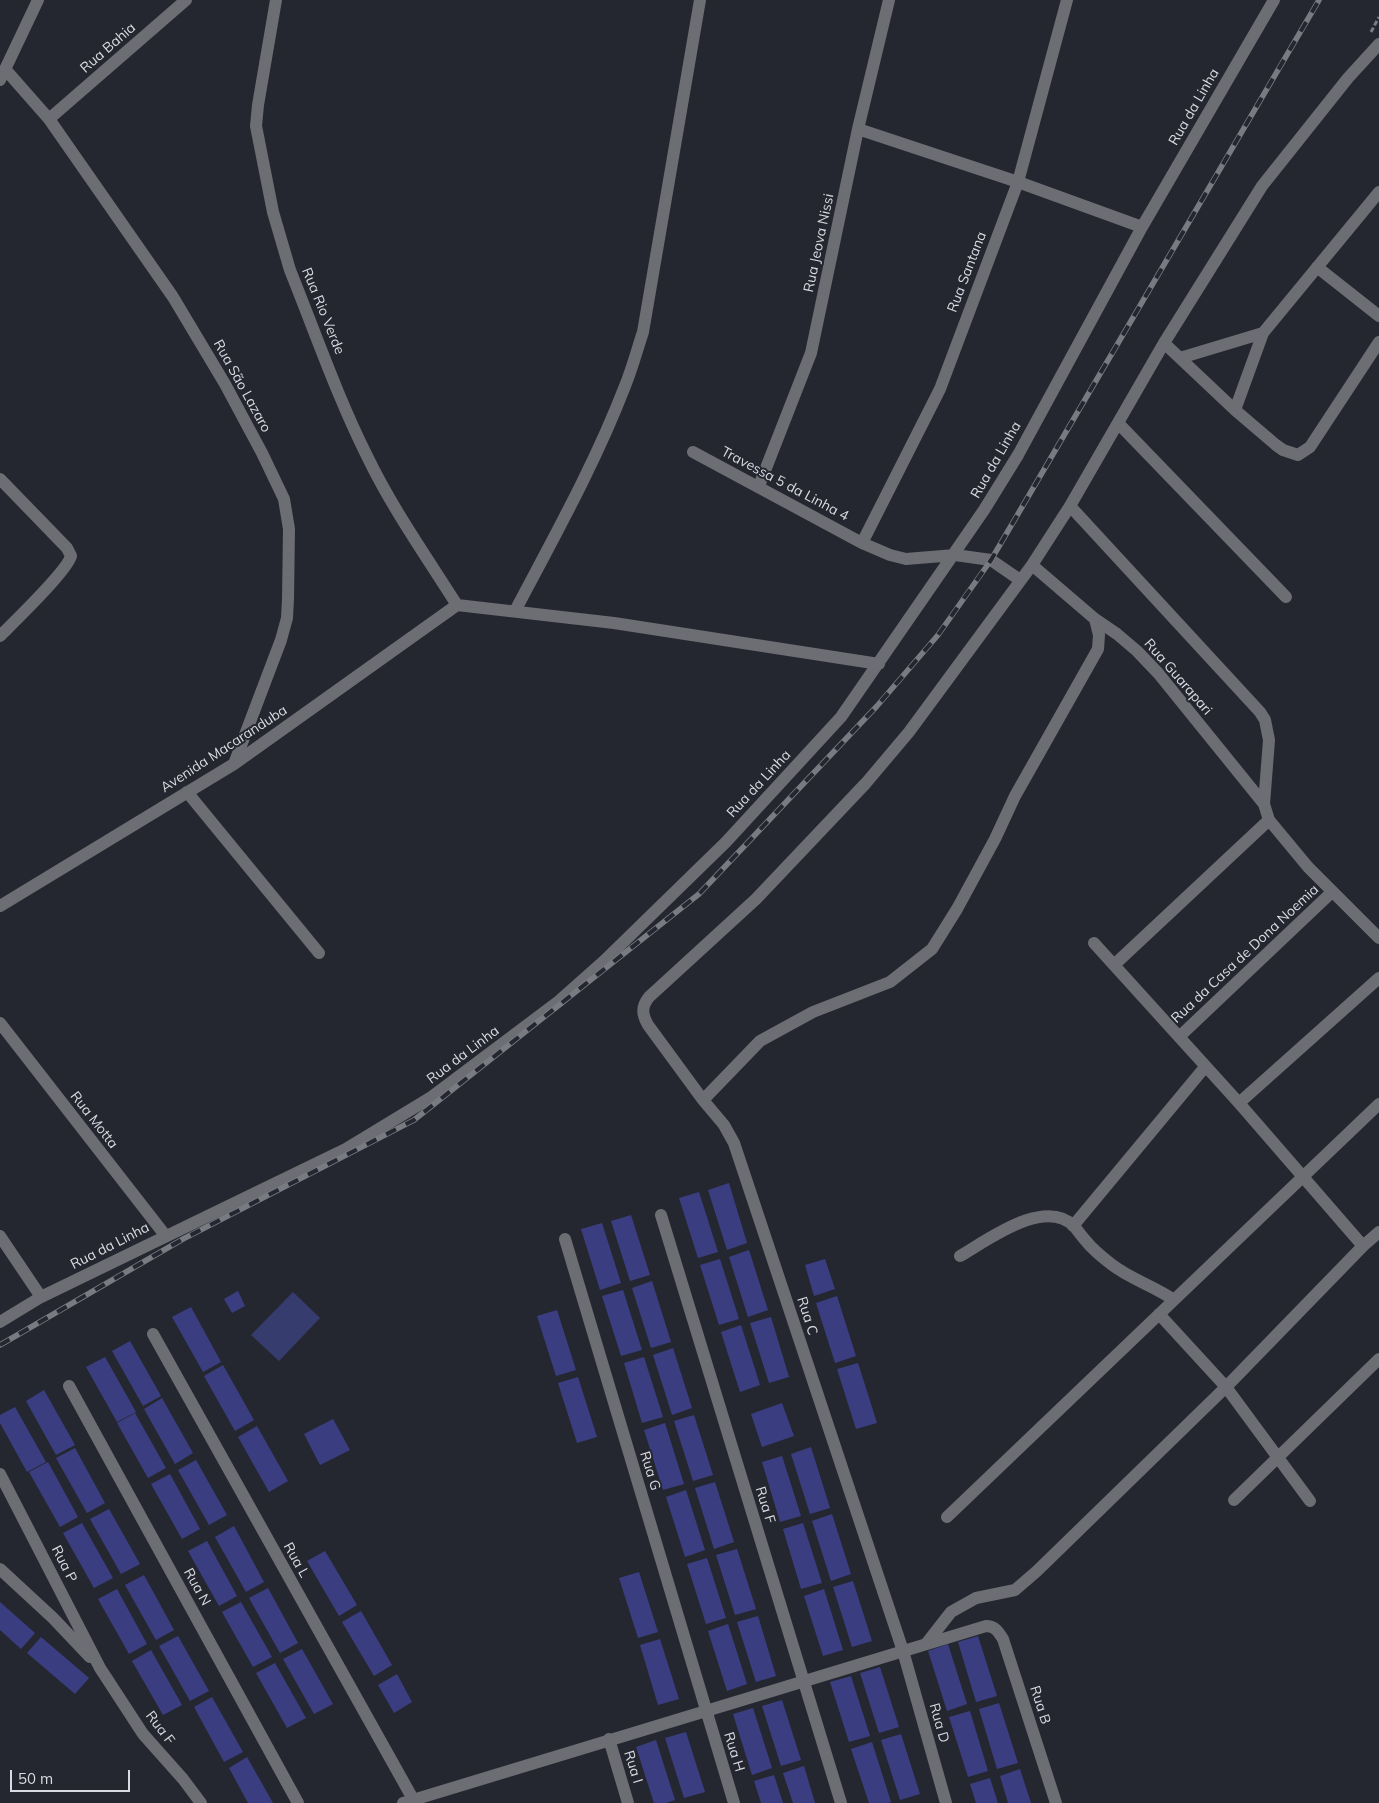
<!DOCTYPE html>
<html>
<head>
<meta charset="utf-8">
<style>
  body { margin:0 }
  #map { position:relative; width:1379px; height:1803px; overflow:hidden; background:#252730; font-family:Mulish,sans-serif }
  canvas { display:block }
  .scale { position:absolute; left:10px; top:1770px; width:120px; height:22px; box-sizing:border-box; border:2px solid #dadbe2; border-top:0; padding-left:6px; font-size:15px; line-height:18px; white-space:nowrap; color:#dadbe2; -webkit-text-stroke:4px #252730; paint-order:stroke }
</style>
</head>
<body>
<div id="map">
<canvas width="1379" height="1803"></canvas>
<div class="scale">50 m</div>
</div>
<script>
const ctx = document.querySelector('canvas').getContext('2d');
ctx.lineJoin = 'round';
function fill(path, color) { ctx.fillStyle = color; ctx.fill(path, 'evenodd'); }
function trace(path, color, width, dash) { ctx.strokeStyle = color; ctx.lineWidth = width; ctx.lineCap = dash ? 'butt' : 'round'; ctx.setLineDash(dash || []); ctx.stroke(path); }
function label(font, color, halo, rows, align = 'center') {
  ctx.font = font + ' Mulish,sans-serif'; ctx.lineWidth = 4; ctx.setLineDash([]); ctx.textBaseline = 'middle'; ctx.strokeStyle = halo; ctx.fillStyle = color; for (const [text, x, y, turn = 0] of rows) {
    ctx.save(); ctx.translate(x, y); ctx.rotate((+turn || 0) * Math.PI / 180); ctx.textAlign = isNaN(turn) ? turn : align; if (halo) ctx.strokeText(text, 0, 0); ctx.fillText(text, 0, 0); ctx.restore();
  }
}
const green = new Path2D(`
  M293,1292L320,1318L279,1361L251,1335Z`);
const building = new Path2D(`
  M729,1183L747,1243L727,1250L708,1190Z
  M699,1192L718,1252L698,1258L679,1198Z
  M631,1215L650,1275L630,1281L611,1221Z
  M602,1223L621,1283L600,1290L581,1229Z
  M749,1250L768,1310L748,1317L729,1257Z
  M720,1259L739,1319L719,1325L700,1265Z
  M825,1259L835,1289L814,1296L805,1265Z
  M652,1281L671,1342L651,1348L632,1288Z
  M623,1290L642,1350L621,1356L602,1296Z
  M238,1291L245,1306L232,1313L224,1299Z
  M837,1296L856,1356L835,1363L816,1303Z
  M191,1307L221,1362L203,1372L172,1317Z
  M557,1310L576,1370L556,1376L537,1316Z
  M771,1317L789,1377L769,1383L750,1323Z
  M741,1325L760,1385L740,1392L721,1332Z
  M130,1341L161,1396L143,1406L112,1351Z
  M673,1348L692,1408L672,1415L653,1355Z
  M105,1357L136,1412L117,1422L86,1367Z
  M644,1357L663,1417L642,1423L624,1363Z
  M858,1363L877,1423L856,1429L837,1369Z
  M223,1365L254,1420L235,1431L204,1376Z
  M578,1377L597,1437L577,1443L558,1383Z
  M44,1390L75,1445L56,1455L26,1401Z
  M162,1398L193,1453L175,1464L144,1409Z
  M782,1403L794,1436L762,1447L751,1414Z
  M15,1407L46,1462L27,1472L0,1423V1415Z
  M135,1413L166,1468L148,1478L117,1423Z
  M694,1415L713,1475L693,1481L674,1421Z
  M333,1419L350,1450L320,1465L304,1434Z
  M665,1423L684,1484L663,1490L644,1430Z
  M257,1426L288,1481L269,1492L238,1437Z
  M811,1447L830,1508L810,1514L791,1454Z
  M75,1448L105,1503L87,1513L56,1458Z
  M782,1456L801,1516L780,1522L762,1462Z
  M196,1460L227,1515L209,1525L178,1470Z
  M48,1462L78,1517L60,1527L29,1472Z
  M170,1474L200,1529L182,1539L151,1484Z
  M715,1482L734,1542L714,1549L695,1488Z
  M686,1490L705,1550L685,1557L666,1497Z
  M109,1509L140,1564L121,1574L90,1519Z
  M832,1514L851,1574L831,1581L812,1521Z
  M82,1523L113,1578L94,1588L63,1533Z
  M803,1523L822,1583L801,1589L783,1529Z
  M234,1526L264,1582L246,1592L215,1537Z
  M207,1541L237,1596L219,1606L188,1551Z
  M737,1549L756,1609L735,1615L716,1555Z
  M325,1551L357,1605L339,1616L307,1561Z
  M707,1558L726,1618L706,1624L687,1564Z
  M639,1572L658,1632L638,1638L619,1578Z
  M144,1575L174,1630L156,1640L125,1585Z
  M853,1581L872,1641L852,1647L833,1587Z
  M268,1588L298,1643L280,1653L249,1598Z
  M117,1589L147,1644L129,1654L98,1599Z
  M824,1589L843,1650L823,1656L804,1596Z
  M0,1602L35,1633L21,1649L0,1630Z
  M241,1602L272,1657L253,1667L222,1612Z
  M361,1611L392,1665L374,1676L342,1622Z
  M758,1616L776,1676L756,1682L737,1622Z
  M728,1624L747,1684L727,1691L708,1631Z
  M178,1636L209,1691L190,1701L159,1646Z
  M978,1636L997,1696L976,1702L958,1642Z
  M41,1637L89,1678L75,1694L27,1653Z
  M660,1639L679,1699L658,1705L640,1645Z
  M948,1644L967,1704L947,1711L928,1651Z
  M302,1649L333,1704L314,1714L283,1659Z
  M151,1650L182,1705L163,1715L132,1661Z
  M275,1663L306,1718L287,1728L256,1673Z
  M880,1667L899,1727L879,1733L860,1673Z
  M397,1674L412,1702L394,1713L378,1685Z
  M851,1676L870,1736L849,1742L830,1682Z
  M212,1697L243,1752L224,1762L194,1707Z
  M782,1700L801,1760L781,1766L762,1706Z
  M999,1703L1018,1763L997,1769L979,1709Z
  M753,1708L772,1768L752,1775L733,1714Z
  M970,1711L988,1771L968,1777L949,1717Z
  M686,1732L705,1792L684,1798L665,1738Z
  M901,1734L920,1794L900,1800L881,1740Z
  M656,1740L675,1800L666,1803H654L636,1747Z
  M872,1742L891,1802L889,1803H869L851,1749Z
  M247,1757L273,1803H248L229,1768Z
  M804,1766L815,1803H793L783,1773Z
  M1020,1769L1031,1803H1008L1000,1776Z
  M774,1775L783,1803H761L754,1781Z
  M990,1778L998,1803H976L970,1784Z`);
const path = new Path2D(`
  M1371,32L1379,17`);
const minor = new Path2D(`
  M276,0L258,105L256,126L273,212L290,270C315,332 337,396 367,456C392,508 426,556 457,605
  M5,69L49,119L173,297L225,384L262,453L284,499L289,529L288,599L287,618L281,640L234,764
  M0,80L38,0
  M49,119L186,0
  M858,129L1018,182L1142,227
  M1317,267L1379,316
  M1164,343L1235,410L1276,445L1283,450L1298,455L1310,447L1379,342
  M1180,358L1263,333L1379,192
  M1235,410L1263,333
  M1118,423L1286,597
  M693,452L862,543L890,555L906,559L955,555L991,560L1020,580
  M0,479L67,548L71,556C67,571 14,622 0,636
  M759,486L811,353L858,129L889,0
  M1070,506L1260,712L1265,720L1269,740L1264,804L1269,820L1308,867L1379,938
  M862,543L940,389L1018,182L1067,0
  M1032,565L1095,619L1117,634L1137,651L1158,673L1264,804
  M457,605L614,623L879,664
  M515,611C554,537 595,464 625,386C632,369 637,350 643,332L700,0
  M187,792L319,953
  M0,906L234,764L457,605
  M1094,943L1239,1103L1363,1246
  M1114,965L1269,820
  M0,1023L165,1235
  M1179,1037L1332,892
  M703,1100L760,1041L813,1012L890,982L932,949L957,909L995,839L1015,796L1098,649L1099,635L1095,619
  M1239,1103L1379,978
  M661,1215L841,1803
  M1073,1226L1205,1067
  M0,1236L41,1297
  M565,1239L734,1803
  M960,1256C988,1240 1044,1197 1074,1226C1078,1231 1082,1237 1086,1241C1093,1250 1102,1257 1111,1264C1130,1279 1154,1286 1174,1300
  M1159,1314L1226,1387L1310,1501
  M0,1322L41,1297L346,1149L430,1098L559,1001L604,961L726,842L841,717L984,510L1018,455L1142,227L1274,0
  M153,1334L413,1799
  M69,1386L298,1803
  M0,1474L100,1668L143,1734L183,1779L201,1803
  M1234,1500L1379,1359
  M947,1517L1379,1104
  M0,1569L53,1618L90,1657
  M926,1644L951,1612L976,1598L1015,1590L1037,1571L1226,1387L1363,1246L1379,1232
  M609,1739L628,1803
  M403,1803L986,1626C995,1626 998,1631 1003,1639L1056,1803
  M946,1803L903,1651L734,1143L724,1125L703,1100L648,1025C642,1014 641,1007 649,997L756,899L866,783L909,732L1032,565L1070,506L1164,343L1262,186L1348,78L1379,44`);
const rail = new Path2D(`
  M0,1345L183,1239L414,1120L699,894L877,706L938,635L991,560L1319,0`);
const streetNames = [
  ["Rua Bahia",108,48,-41],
  ["Rua da Linha",1194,107,-60],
  ["Rua Jeova Nissi",819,243,-78],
  ["Rua Santana",967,272,-69],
  ["Rua Rio Verde",323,311,68],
  ["Rua São Lazaro",242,386,61],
  ["Rua da Linha",996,460,-60],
  ["Travessa 5 da Linha 4",785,484,28],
  ["Rua Guarapari",1178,677,49],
  ["Avenida Macaranduba",224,749,-33],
  ["Rua da Linha",759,784,-47],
  ["Rua da Casa de Dona Noemia",1245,954,-43],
  ["Rua da Linha",463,1055,-37],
  ["Rua Motta",94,1120,52],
  ["Rua da Linha",110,1246,-27],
  ["Rua C",807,1316,72],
  ["Rua G",650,1471,73],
  ["Rua F",765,1505,73],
  ["Rua L",296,1560,61],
  ["Rua P",64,1564,63],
  ["Rua N",197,1587,61],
  ["Rua B",1040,1705,72],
  ["Rua D",939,1723,74],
  ["Rua F",160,1728,53],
  ["Rua H",734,1752,73],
  ["Rua I",633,1767,73]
];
fill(green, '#373c6f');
fill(building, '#3a3e81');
trace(path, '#7a7b84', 3, [5, 2.5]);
trace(minor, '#6d6e73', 12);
trace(rail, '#797b83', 5.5);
trace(rail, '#252730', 4, [11]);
label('14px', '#dadbe2', '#252730', streetNames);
</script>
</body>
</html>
